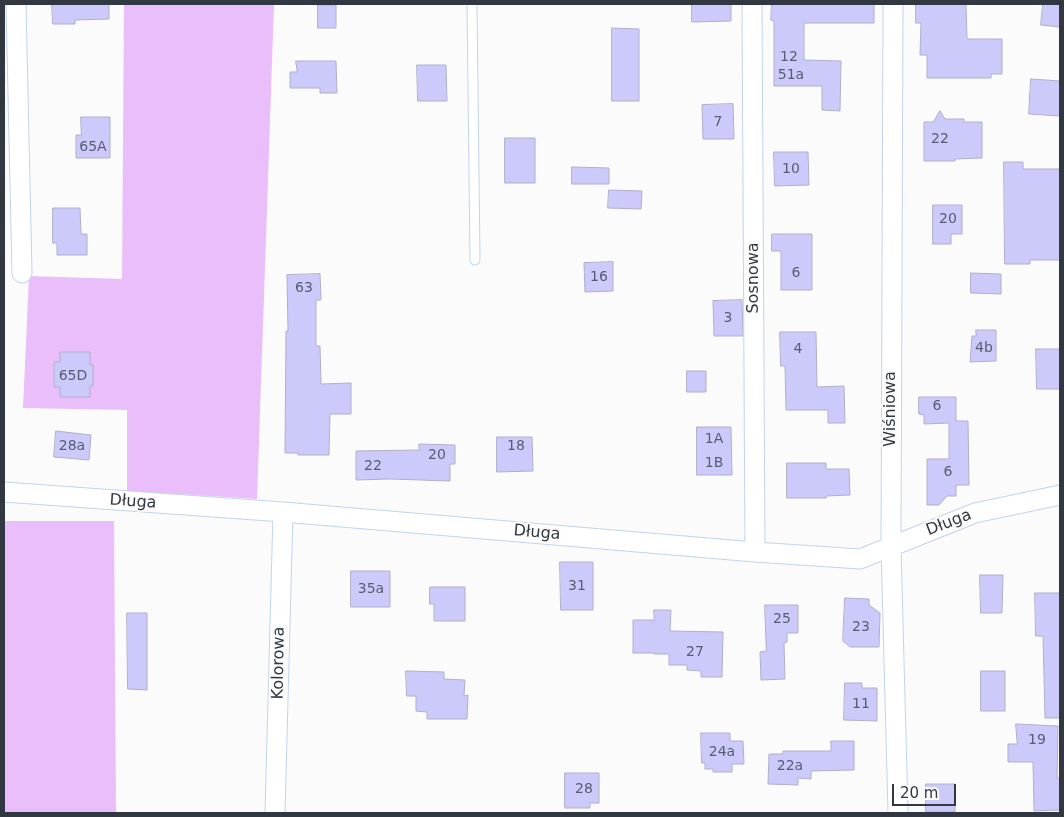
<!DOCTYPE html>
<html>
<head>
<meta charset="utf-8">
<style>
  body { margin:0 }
  #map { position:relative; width:1064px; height:817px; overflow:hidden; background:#fbfbfb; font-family:"DejaVu Sans",sans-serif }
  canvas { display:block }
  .frame { position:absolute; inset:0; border:5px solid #313841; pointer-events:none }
  .scale { position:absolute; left:892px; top:784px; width:64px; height:22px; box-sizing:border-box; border:2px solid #313841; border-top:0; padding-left:6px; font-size:15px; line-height:18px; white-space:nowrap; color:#313841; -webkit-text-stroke:4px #fbfbfb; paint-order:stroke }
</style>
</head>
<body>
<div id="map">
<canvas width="1064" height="817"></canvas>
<div class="frame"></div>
<div class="scale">20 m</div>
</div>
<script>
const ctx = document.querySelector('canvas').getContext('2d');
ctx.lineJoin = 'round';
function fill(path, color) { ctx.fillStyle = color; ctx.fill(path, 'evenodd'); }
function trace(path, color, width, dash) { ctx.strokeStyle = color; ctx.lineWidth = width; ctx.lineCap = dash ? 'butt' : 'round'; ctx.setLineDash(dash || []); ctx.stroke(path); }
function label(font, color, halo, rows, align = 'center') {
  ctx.font = font + ' "DejaVu Sans",sans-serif'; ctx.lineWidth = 4; ctx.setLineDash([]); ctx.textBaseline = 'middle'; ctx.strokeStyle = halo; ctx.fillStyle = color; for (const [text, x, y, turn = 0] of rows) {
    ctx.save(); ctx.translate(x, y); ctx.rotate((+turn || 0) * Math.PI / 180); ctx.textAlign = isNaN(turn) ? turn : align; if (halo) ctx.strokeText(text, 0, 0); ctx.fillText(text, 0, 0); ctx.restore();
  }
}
const green = new Path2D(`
  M124,4H274L257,499L127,491V410L23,408L29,276L122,279Z
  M4,521H114L116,813H4Z`);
const building = new Path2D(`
  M52,4H109V19L75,20V24H53Z
  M692,4H731V21L692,22Z
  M772,4H874V23H804V60L841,61L840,111L822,110V86H774V21L771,20Z
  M916,4H966L967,39H1002V74H991V78H927V55H920L921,23H916Z
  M1043,4H1060V27L1041,25Z
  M318,5H336V28H318Z
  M612,28L639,29V101H612Z
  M296,61H336L337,93H320V88H290V72H297Z
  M417,65H446L447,101H418Z
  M1031,79L1060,81V116L1029,114Z
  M733,104L734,139H703L702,105Z
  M940,111L945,119H964V122H982V158L955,159V161H924V122H933Z
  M81,117H110V158H76V135H81Z
  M505,138H535V183H505Z
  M774,152H808L809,185L775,186Z
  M1004,162H1023V169H1060V260H1030V264H1005Z
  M572,167L609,168V184H572Z
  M609,190L642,191L641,209L608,208Z
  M933,205H962V234H951V244H933Z
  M53,208H80L81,234H87V255H57V243H53Z
  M772,234H812V290H781V251H772Z
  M613,262V291L585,292L584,263Z
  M971,273L1001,274V294L971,293Z
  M320,274L321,300H316V346H320L321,384L351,383V414H330L329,455H298V453H285L286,331H288L287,275Z
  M742,300L743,336H714L713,301Z
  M976,330H996V361L970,362L972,336H976Z
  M780,332H816L817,387L844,386L845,423H828V410H786L785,366H781Z
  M1036,349H1060V389H1037Z
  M60,352H90V365H93V386H90V397H60V387H54V362H60Z
  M687,371H706V392H687Z
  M919,397H956V421H968L969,485H956V496H947L939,505H927V459H949V423L924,424V415L919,414Z
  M697,427H731L732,475H697Z
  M56,431L91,435L89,460L54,457Z
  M497,437H532L533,471L497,472Z
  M419,444L455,445V464H450V481L390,479L356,480V451L419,450Z
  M787,463H826V469H849L850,495L826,496V498H787Z
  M560,562H593V610H561Z
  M351,571H390V607H351Z
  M980,575H1003L1002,613H981Z
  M430,587H465V621H434V604H430Z
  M1035,593H1060V718H1045L1043,636H1036Z
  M845,598L869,599V605L880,613L879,647H850L843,641Z
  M765,605H798V633H787V642L784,643L785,679L761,680L760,652L766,651Z
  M654,610H671L670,631L723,632L722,677H701V671L687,670V665H669V654H654V653H633V620H654Z
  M127,613H147V690L128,689Z
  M406,671L444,672V679L465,680L464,696L468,695L467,719H427V712L416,711V696H407Z
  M981,671H1005V711H981Z
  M845,683H862V688H877V721L844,720Z
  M1016,724L1058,726L1057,778H1060V810L1034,811L1033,762H1008V744H1017Z
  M701,733H730V741H743L744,764H732V772H713V769H705V763H702Z
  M831,741H854V770L811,771V779L798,778V785L768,784L769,754H783V751H831Z
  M565,773H599V803H590V808H565Z
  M926,784H955V812H926Z`);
const lane = new Path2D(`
  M472,4L475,260`);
const street = new Path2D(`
  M16,4L22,273
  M752,4L755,552
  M893,4L891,546L898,813
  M4,492L283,512L755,552L860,559L975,513L1060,495
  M275,813L283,512`);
const numberNames = [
  ["12",789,57],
  ["51a",791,75],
  ["7",718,122],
  ["22",940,139],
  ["65A",93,147],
  ["10",791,169],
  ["20",948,219],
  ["6",796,273],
  ["16",599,277],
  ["63",304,288],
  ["3",728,318],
  ["4b",984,348],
  ["4",798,349],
  ["65D",73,376],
  ["6",937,406],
  ["1A",714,439],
  ["28a",72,446],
  ["18",516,446],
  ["20",437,455],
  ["1B",714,463],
  ["22",373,466],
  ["6",948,472],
  ["31",577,586],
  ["35a",371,589],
  ["25",782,619],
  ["23",861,627],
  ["27",695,652],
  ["11",861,704],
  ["19",1037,740],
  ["24a",722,752],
  ["22a",790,766],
  ["28",584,789]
];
const streetNames = [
  ["Sosnowa",754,278,-90],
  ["Wiśniowa",891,409,-90],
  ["Długa",133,502,4],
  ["Długa",949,523,-21],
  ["Długa",537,533,5],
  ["Kolorowa",279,663,-89]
];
fill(green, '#e9befa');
fill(building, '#cccafb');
trace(building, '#b0afca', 1);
trace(lane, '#c2d4ec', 11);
trace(street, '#c2d4ec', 21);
trace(lane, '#fff', 9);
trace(street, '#fff', 19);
label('14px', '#585c70', null, numberNames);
label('16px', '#313841', '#fbfbfb', streetNames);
</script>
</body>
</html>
